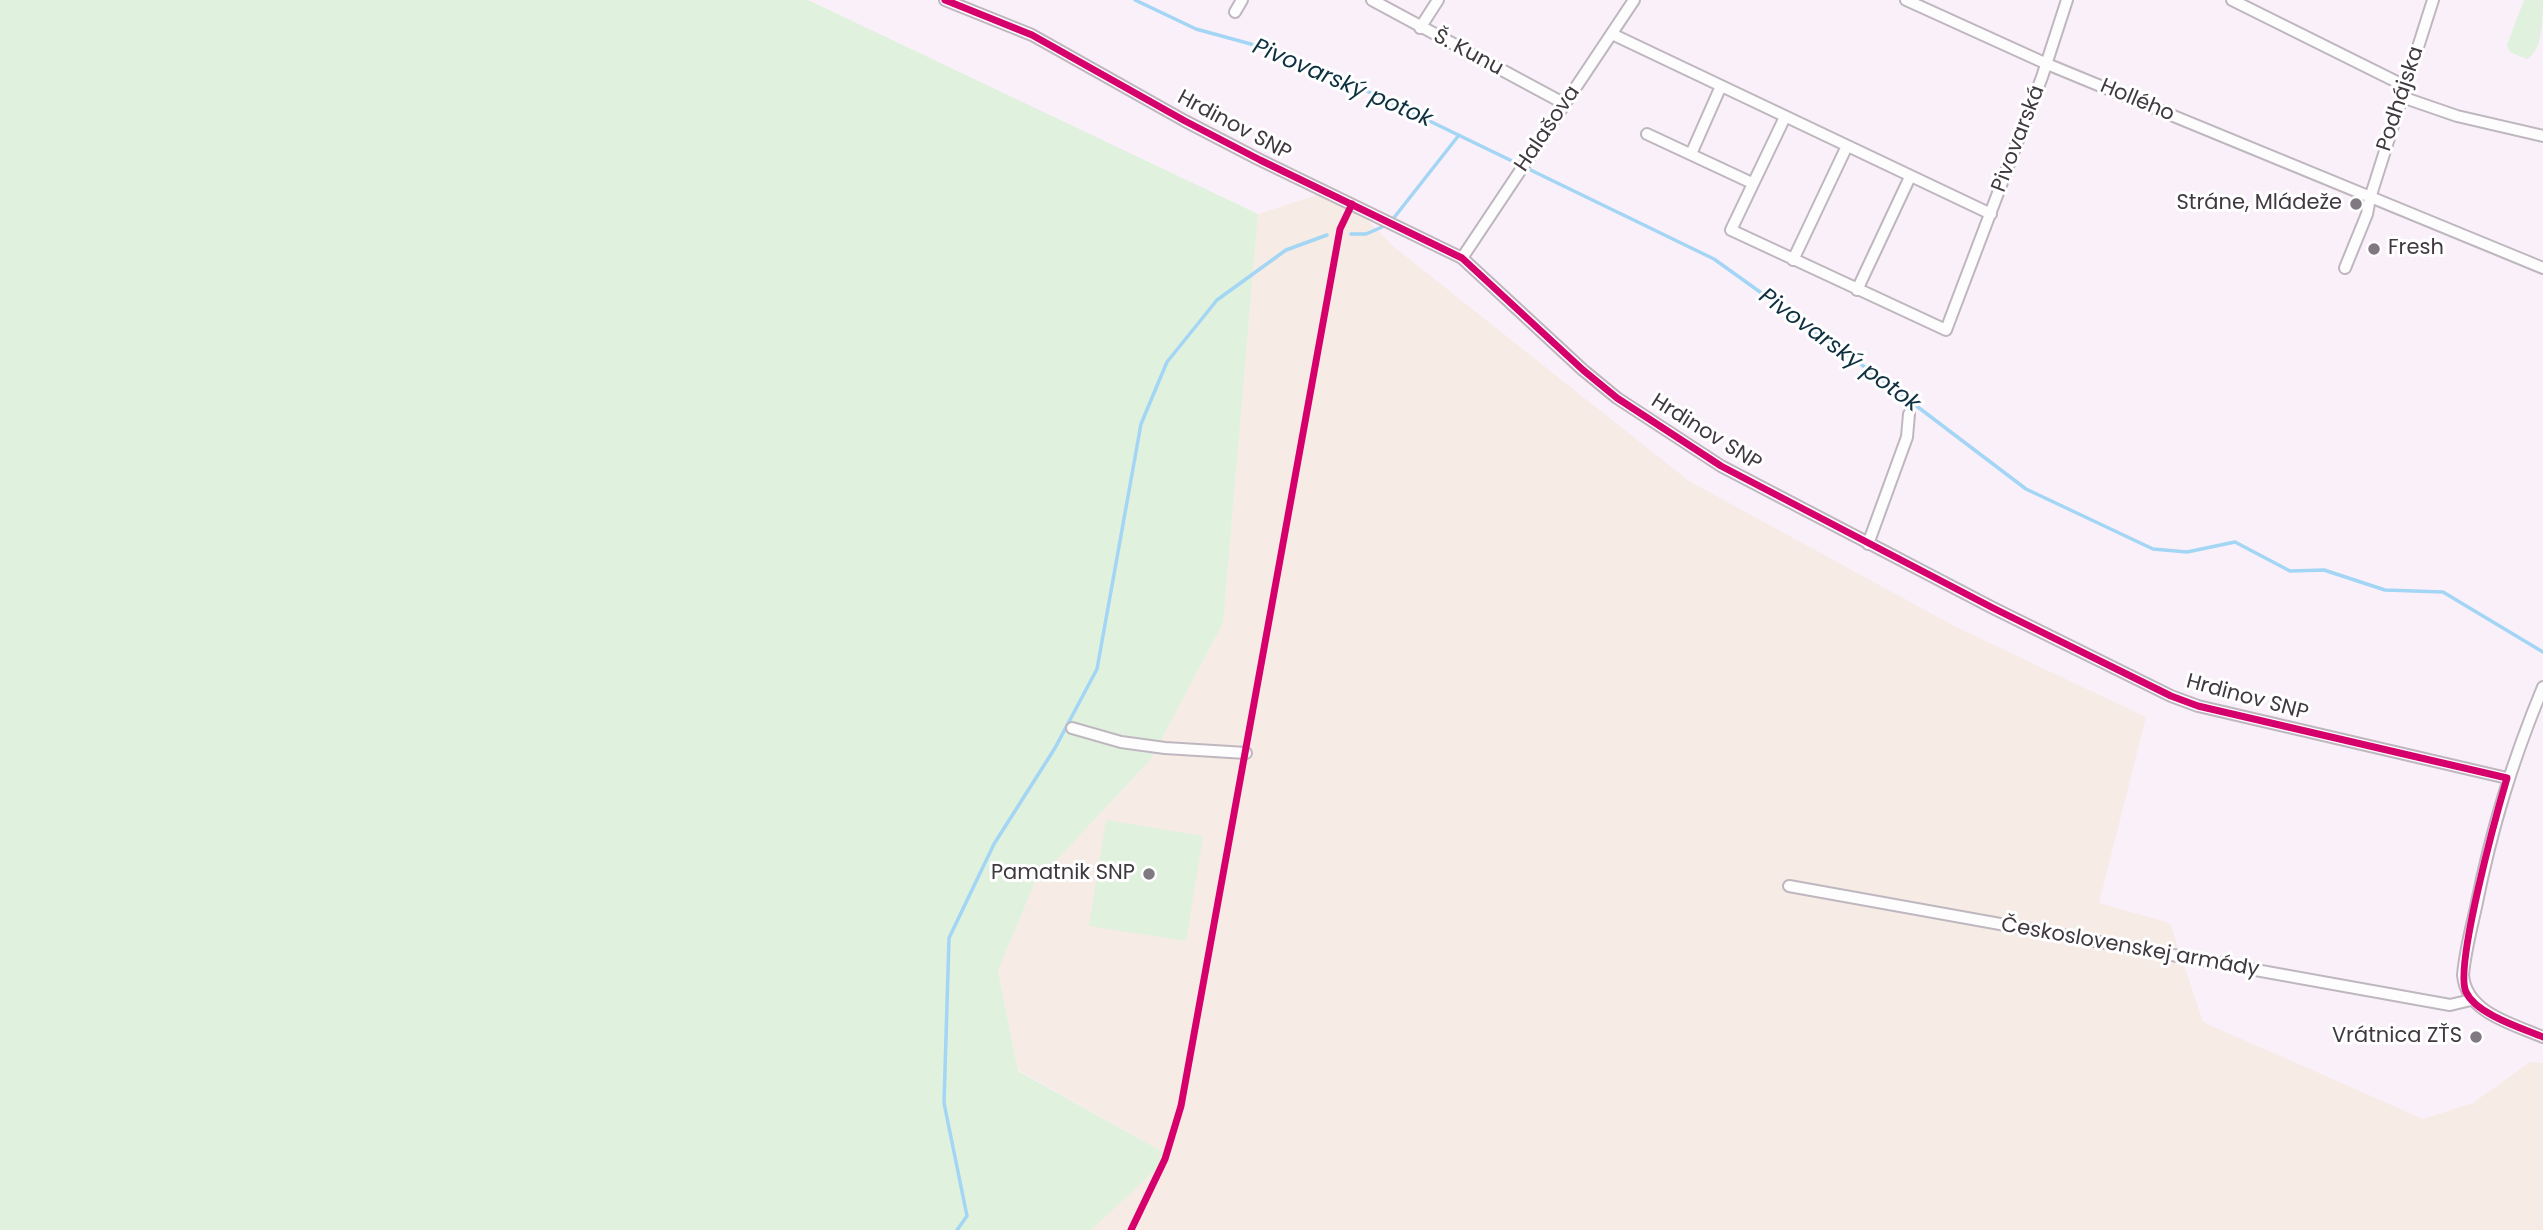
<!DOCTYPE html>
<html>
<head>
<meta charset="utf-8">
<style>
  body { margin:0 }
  canvas { display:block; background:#faf0fa }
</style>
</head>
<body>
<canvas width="2543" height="1230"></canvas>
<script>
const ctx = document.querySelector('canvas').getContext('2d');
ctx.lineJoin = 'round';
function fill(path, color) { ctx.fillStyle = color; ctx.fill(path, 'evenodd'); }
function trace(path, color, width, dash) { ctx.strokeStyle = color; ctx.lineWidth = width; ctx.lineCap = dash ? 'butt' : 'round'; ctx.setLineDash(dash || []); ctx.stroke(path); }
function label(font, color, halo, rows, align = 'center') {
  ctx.font = font + ' Poppins,sans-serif'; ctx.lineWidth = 6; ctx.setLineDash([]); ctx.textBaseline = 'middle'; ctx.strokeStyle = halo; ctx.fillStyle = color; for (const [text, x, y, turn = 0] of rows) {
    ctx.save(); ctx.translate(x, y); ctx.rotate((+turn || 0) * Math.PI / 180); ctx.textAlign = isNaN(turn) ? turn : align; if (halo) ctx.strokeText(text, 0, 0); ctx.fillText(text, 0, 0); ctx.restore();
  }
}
const industrial = new Path2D(`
  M1336,189L1394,247L1689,481L1956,627L2146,717L2099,903L2170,923L2203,1022L2423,1119L2473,1103L2530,1062L2543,1063V1230H1091L1170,1156L1018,1070L998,971L1034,884L1151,759L1223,623L1258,214Z`);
const green = new Path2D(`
  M0,0H808L1258,214L1223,623L1151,759L1034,884L998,971L1018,1071L1170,1156L1091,1230H0Z
  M2524,0H2543C2543,17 2543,51 2527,59L2510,52L2507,45Z
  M1106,820L1203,836L1186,941L1089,926Z`);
const stream = new Path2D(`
  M1135,0L1196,29L1269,49L1378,96L1714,259L1869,370L2026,489L2153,549L2187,552L2235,542L2290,571L2324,570L2385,590L2443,592L2543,652
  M1351,234H1366L1389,224L1459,135
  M957,1230L967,1216L944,1103L949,938L994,844L1055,748L1097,669L1141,424L1167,362L1217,300L1286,250L1327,235`);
const street = new Path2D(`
  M945,0L1032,35L1185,121L1260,160L1462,258L1583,370L1617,398L1721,466L1993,608L2171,696L2198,706L2507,778
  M1372,0L1565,104
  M1906,0L2047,64L2543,268
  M2232,0L2405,86
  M1235,12L1242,0
  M1420,28L1438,0
  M1612,34L1991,214
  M2402,97L2457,116L2543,136
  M1785,117L1731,230L1946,330L2042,77L2067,0
  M1647,134L1752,183
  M1691,154L1721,86
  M1462,258L1634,0
  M1793,260L1847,146
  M2345,268L2367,214L2370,198L2433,0
  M1857,290L1910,177
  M1868,544L1907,437L1909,414
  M2543,687C2512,762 2492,827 2476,907C2471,930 2465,952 2463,975C2466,1013 2513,1024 2543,1037
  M1072,728L1121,742L1165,748L1246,753
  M1789,886L2450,1005L2471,1000`);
const cycleway = new Path2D(`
  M945,0L1032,35L1185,121L1260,160L1462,258L1583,370L1617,398L1721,466L1993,608L2171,696L2198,706L2507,778C2497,812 2454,967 2466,992C2476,1014 2521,1028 2543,1037
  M1131,1230L1165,1159L1181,1106L1340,229L1352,204`);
const markers = [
  [2356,204,7,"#817981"],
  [2374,249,7,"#817981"],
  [1149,874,7,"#817981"],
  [2476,1037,7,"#817981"]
];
const streetNames = [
  ["Š. Kunu",1468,53,28],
  ["Podhájska",2401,99,-72],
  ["Hollého",2137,101,23],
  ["Hrdinov SNP",1234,126,28],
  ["Halašova",1548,129,-56],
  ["Pivovarská",2019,139,-69],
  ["Hrdinov SNP",1706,433,32],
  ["Hrdinov SNP",2247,698,15],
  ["Československej armády",2130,948,10]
];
const poiNames = [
  ["Stráne, Mládeže",2342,204],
  ["Fresh",2388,249,"left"],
  ["Pamatnik SNP",1135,874],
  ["Vrátnica ZŤS",2462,1037]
];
const waterNames = [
  ["Pivovarský potok",1342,84,23],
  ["Pivovarský potok",1839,351,36]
];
fill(industrial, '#f6ebe5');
fill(green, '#e0f1de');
trace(stream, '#a3d5f5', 3.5);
trace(street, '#bfb7bf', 14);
trace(street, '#fefdfe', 10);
trace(cycleway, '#d6006c', 7);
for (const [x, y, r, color] of markers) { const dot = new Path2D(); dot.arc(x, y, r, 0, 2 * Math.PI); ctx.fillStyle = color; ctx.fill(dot); trace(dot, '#fff', 2.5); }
label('21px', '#403940', '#fff', streetNames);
label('21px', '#403940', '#fff', poiNames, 'right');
label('italic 23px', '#0e3142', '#fff', waterNames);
</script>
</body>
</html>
